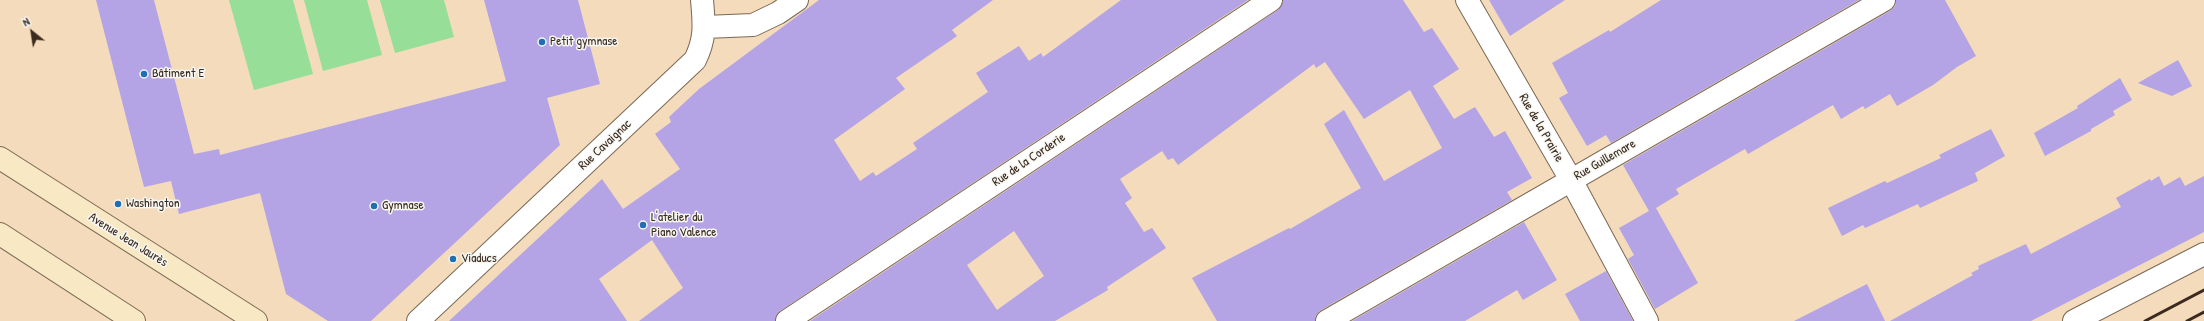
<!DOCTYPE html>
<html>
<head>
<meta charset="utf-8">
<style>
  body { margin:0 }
  #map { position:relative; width:2204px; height:321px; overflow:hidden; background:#f3dbbb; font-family:"Patrick Hand",sans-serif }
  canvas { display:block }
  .north { position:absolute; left:12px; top:12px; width:40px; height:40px; -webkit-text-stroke:3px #f6f6f2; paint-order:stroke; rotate:330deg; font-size:11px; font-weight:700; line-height:16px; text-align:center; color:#3b2a1e }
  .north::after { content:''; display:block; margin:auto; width:14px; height:18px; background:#3b2a1e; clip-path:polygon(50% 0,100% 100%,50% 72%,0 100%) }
</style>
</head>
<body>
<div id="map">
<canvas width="2204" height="321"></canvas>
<div class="north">N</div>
</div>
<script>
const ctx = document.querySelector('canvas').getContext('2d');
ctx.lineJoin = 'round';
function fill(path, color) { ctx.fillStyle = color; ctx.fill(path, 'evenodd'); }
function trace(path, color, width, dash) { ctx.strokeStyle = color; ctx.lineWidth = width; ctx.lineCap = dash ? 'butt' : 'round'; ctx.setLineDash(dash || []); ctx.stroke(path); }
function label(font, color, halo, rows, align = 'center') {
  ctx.font = font + ' "Patrick Hand",sans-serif'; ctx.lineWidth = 3; ctx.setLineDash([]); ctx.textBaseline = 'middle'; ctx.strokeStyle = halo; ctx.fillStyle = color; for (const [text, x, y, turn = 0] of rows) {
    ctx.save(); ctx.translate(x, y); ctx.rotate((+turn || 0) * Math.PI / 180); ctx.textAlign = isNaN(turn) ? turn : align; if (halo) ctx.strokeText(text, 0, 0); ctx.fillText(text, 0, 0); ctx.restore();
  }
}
const green = new Path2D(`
  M229,0H293L313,74L254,90Z
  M304,0H367L382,55L323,71Z
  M380,0H444L454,37L395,53Z`);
const building = new Path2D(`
  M96,0H154L194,154L219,149L220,155L506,81L484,0H578L600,84L547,98L560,145L371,321H328L286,294L260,193L179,214L171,181L144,187Z
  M819,0H993L952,30L957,36L896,78L905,89L834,140L860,181L873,172L876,176L917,149L913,143L988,92L976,73L1019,46L1029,61L1041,53L1043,57L1121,0H1248L780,311L775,321H639L683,288L652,240L599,279L627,321H449L602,179L623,209L680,169L655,134L671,122L669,117L699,89Z
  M1283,0H1403L1424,32L1432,28L1459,69L1433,86L1454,119L1475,107L1494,137L1505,131L1532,178L1507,192L1512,200L1321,310L1316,315L1315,321H1217L1192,278L1289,228L1290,229L1361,188L1324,124L1344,110L1384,181L1442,148L1410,90L1364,119L1325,62L1316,68L1314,64L1178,165L1173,158L1168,160L1162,151L1120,179L1132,198L1125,203L1144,232L1152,228L1166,248L1107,287L1108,290L1055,321H810L1278,10ZM1014,231L1044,276L997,310L967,265Z
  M1489,0H1565L1510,36Z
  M1661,0H1859L1611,143L1606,135L1587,146L1559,98L1568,93L1552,63L1609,30L1610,32Z
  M1896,0H1945L1976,56L1957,67L1933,85L1897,106L1890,94L1865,109L1863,106L1841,119L1833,105L1748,154L1745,149L1676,189L1679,194L1656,208L1698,283L1655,309L1628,259L1634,255L1619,228L1649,211L1623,165L1890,11L1895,6Z
  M2178,60L2192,86L2172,96L2138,83Z
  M2120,78L2132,100L2113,111L2115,115L2091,129V131L2045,156L2034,133L2078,108L2077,106Z
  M1991,129L2005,156L1975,173L1978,181L1920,208L1918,204L1865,228L1863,225L1842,236L1828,208L1885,181L1887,183L1941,158L1939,155Z
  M2159,176L2164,186L2180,177L2185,186L2204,176V232L2031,321H1890L1973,275L1971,273L1979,269L1978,266L2026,244L2031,254L2121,207L2116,198L2150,179L2151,181Z
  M1524,222L1557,280L1523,300L1517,290L1465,321H1352Z
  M1606,271L1633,321H1580L1565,294Z
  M1867,284L1885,321H1794Z`);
const street = new Path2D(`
  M1467,0L1571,180L1647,321
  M705,27L753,25L778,13L797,0
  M418,321L695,60C706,38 704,24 702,0
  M787,321L1271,0
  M1327,321L1884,0
  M2074,321L2204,254`);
const secondary = new Path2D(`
  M0,158L256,321
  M0,234L134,321`);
const rail = new Path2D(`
  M2145,321L2204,290
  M2187,321L2204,312`);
const markers = [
  [542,42,4,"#1f6fb2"],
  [144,74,4,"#1f6fb2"],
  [118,204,4,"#1f6fb2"],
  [374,206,4,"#1f6fb2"],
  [643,225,4,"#1f6fb2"],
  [453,259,4,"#1f6fb2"]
];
const poiNames = [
  ["Petit gymnase",550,42],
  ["Bâtiment E",152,74],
  ["Washington",126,204],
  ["Gymnase",382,206],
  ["L'atelier du",651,218],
  ["Piano Valence",651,233],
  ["Viaducs",461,259]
];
const streetNames = [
  ["Rue de la Prairie",1541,128,60],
  ["Rue Cavaignac",605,145,-43],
  ["Rue de la Corderie",1029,160,-34],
  ["Rue Guillemare",1605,160,-30],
  ["Avenue Jean Jaurès",128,240,32]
];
fill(green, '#97de98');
fill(building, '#b4a3e5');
trace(street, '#7b6855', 24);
trace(secondary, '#7b6855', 24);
trace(street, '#fff', 22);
trace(secondary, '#f8e8c3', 22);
trace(rail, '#3b2a1e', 3);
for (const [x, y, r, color] of markers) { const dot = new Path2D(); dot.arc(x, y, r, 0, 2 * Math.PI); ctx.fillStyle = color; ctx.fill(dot); trace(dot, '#f6f6f2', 1.5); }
label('13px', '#3b2a1e', '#f6f6f2', poiNames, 'left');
label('13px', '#3b2a1e', '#f6f6f2', streetNames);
</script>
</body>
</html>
